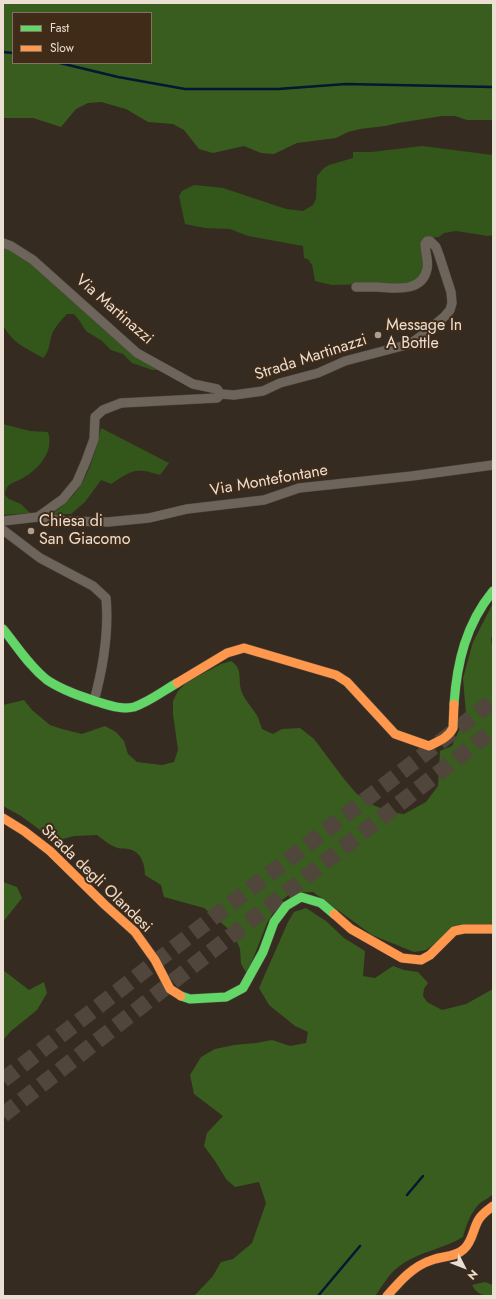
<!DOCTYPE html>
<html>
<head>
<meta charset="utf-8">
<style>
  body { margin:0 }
  #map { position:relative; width:496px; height:1299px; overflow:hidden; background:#362b21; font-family:Jost,sans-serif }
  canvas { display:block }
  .frame { position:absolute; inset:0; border:4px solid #ebded2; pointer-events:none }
  .legend { position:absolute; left:12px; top:12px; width:140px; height:52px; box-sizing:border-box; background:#3f2b18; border:1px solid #847362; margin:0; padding:5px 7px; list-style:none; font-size:12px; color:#ebded2 }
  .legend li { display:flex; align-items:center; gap:8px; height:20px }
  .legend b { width:20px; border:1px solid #847362 }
  .north { position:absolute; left:444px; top:1247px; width:40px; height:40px; -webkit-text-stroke:3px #3f2b18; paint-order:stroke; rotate:132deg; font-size:11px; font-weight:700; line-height:16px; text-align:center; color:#ebded2 }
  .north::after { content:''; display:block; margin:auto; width:14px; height:18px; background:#ebded2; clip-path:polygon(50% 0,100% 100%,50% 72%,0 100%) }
</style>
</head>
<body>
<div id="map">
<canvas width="496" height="1299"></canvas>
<div class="frame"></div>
<ul class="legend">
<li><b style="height:5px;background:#63d668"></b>Fast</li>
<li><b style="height:5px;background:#ff974d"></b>Slow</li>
</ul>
<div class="north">N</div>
</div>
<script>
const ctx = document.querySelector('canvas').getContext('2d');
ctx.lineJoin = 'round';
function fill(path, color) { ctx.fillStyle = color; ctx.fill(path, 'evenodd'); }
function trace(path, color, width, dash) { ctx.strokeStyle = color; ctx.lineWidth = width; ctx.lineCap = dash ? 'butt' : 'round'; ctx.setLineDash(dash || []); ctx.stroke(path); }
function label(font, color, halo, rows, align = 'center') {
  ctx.font = font + ' Jost,sans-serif'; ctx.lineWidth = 4; ctx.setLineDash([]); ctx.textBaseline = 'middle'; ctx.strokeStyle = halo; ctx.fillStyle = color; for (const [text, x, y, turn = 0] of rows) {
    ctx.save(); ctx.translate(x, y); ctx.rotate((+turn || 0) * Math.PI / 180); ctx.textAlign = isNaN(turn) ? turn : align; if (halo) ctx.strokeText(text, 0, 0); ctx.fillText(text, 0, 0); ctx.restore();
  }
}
const green = new Path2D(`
  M422,146L493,155V235L488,236L456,231L444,233L439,237L425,238V263L422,275L406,286L376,284L332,285L315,281L312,264L310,263L309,260L304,258L303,246L248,236L230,229L205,228L185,224L179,196L182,191L194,185L205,186L223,188L286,209L303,211L313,205L316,199L317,176L324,168L329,165L353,158V152H372Z
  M3,246L28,262L162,370H152L138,365L132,363L123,354L111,350L102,341L86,331L79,320L74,314H67C62,319 55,327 52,334C49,343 50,351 43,358C25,347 13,344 3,325Z
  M3,424L30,431L48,432C55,452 37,471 21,479C12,484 6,483 5,495L9,499L21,504L30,513L3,515Z
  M101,428L169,463L160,475C135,467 132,470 111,484L101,480L85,502L71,514H52C58,509 65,504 71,498C89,478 95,453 101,428Z`);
const forest = new Path2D(`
  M3,3H493V120H467L455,116H442L398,123L385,126L360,129L348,132L336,138L297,143L274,154L261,153L244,146L213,153L199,149L184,130L173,124L148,122L126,109L101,102L88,103L76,109L61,127L33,118H3ZM13,13H151V63H13Z
  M492,605H493V633L491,639L493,651V923L437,942L426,950L414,952L372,935L313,892L291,893L281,901L267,923L247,974L241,964L240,949L233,933L204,908L164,897L161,885L145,875C145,864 141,851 128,849C125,848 121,849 118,848C110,846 104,840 97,835L74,836L55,841L21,816L3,806V705L24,700L32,710L50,725L62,729L82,734L105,726L116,732L124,741L128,754L137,762L162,765L174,762L178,750L173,714V701L178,691L187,682L221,664L231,661C243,669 238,677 241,690C244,699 251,706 256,714C259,718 260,724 262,729L273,734L282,729L300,728L314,739L344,779L357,794L373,805L390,812L404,814L426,802L438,786L440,751L452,746L466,715L463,678L473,642Z
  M3,882L17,887L22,898L3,922Z
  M306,908L326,921L344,938L365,951L363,976L375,978L393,966L404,970L418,972L428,983L424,989L423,996L427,1002L442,1010L466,1004L493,989V1194C489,1198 484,1200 480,1203C471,1212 466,1225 463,1237C442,1250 415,1252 396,1269C388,1275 382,1287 375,1296H194L213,1276L221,1262L233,1259L252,1243L266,1203L259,1182L235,1187L226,1179L215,1161L204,1146L207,1133L223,1116L194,1094L190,1075L201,1057L215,1049L234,1045L256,1043L272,1040L290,1046L306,1043L308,1032L295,1026L269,1005L259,988L288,922L294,912Z
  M3,970L29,990L44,982L47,993L37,1010L11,1031L3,1040Z
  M485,1282L493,1285V1296C484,1296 476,1294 472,1285Z`);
const stream = new Path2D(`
  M3,52L13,53
  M60,63L118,77L185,89H278L346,84L493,87
  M407,1195L423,1176
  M318,1296L360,1246`);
const highwayTunnel = new Path2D(`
  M3,1080L493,701
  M3,1115L493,730`);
const street = new Path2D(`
  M3,243L11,246L33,260L137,353L193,384L217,389L221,394L217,398L121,403L103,410L95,417L94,439L86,461L77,482L63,499L38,517
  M221,394L234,395L263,391L280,383L318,373L345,361L410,344L424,334L445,316L450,310L452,303L451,292L439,255L436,247L430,241H427L425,244C425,253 429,260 427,269C422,293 395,288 378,287C370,287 363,287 356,287
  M3,521L38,517L66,521L108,522L149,518L187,509L264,500L299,488L412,476L493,465
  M3,530L40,558L93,586L106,598C109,632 103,668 94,701`);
const fast = new Path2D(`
  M3,629C17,646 29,666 47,680C62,690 80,696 98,702C108,705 122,710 134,707C149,702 163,691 177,683
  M454,704C457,662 466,624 493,591
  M181,996L190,999L226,997L243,988L263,952L274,922L286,906L301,897L321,903L334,914`);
const slow = new Path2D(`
  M177,683L227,653L244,648L336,675L347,682L395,734L429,746C439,741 448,738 453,728L454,704
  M3,818L24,831L50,851L105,905L135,932L155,960L170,989L181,996
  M334,914L351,929L402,958L421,960L430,955L454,931L464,929H493
  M387,1296C400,1281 413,1266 432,1260C443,1256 456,1257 464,1249C473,1241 473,1228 479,1219C483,1213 488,1210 493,1206`);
const markers = [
  [378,335,4,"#ac9f94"],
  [31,531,4,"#ac9f94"]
];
const streetNames = [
  ["Via Martinazzi",114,310,41],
  ["Strada Martinazzi",311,358,-18],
  ["Via Montefontane",269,481,-10],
  ["Strada degli Olandesi",96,879,44]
];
const poiNames = [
  ["Message In",386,326],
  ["A Bottle",386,344],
  ["Chiesa di",39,522],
  ["San Giacomo",39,540]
];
fill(green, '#33571a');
fill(forest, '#385d1e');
trace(stream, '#051732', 2.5);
trace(highwayTunnel, '#51463c', 16, [16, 8]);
trace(street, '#52483f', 10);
trace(fast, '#52483f', 10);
trace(slow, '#52483f', 10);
trace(street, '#6d655c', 9);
trace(fast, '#63d668', 9);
trace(slow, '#ff974d', 9);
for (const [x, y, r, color] of markers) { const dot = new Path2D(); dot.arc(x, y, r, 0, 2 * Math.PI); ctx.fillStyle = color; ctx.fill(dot); trace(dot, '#3f2b18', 1.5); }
label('16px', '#ebded2', '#3f2b18', streetNames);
label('16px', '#ebded2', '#3f2b18', poiNames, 'left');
</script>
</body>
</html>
